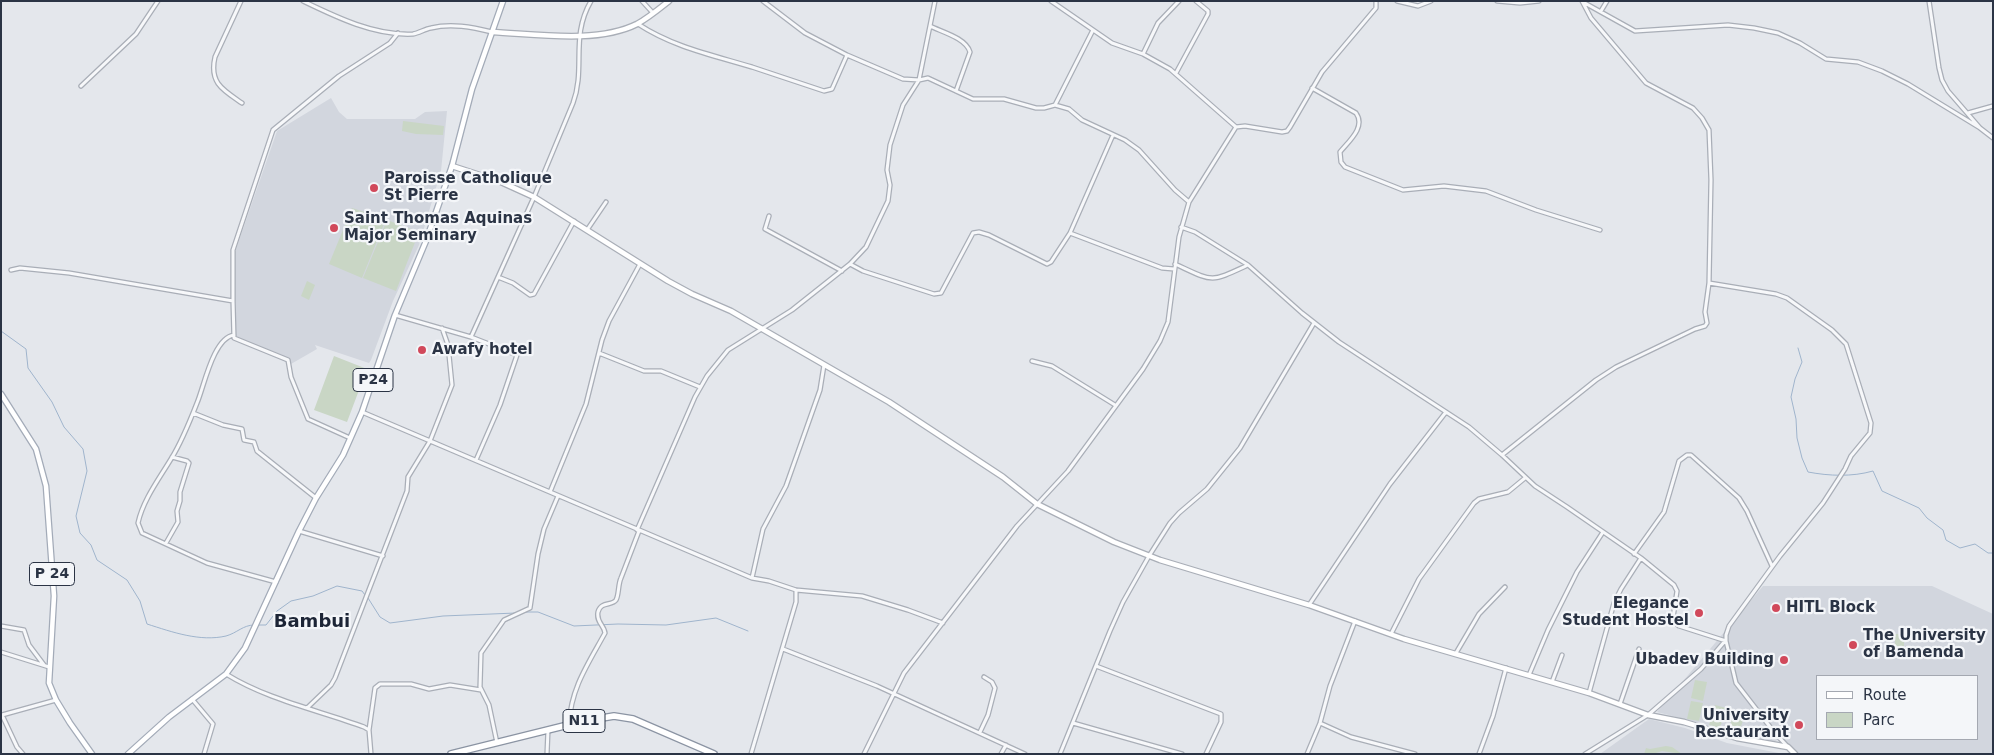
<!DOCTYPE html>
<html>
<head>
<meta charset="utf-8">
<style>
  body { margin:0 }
  #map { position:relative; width:1994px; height:755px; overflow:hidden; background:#e4e7ec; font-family:"DejaVu Sans",sans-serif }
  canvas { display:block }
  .frame { position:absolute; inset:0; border:2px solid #2b3445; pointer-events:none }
  .legend { position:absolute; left:1816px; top:675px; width:162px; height:65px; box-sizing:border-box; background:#f4f6f9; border:1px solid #a4a8b1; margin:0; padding:6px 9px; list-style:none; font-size:15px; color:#2b3445 }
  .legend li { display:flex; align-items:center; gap:10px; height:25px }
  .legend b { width:25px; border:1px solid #a4a8b1 }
</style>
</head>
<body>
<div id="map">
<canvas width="1994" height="755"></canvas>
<div class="frame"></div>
<ul class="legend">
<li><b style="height:6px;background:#fff"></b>Route</li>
<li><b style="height:14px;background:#c9d6c5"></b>Parc</li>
</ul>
</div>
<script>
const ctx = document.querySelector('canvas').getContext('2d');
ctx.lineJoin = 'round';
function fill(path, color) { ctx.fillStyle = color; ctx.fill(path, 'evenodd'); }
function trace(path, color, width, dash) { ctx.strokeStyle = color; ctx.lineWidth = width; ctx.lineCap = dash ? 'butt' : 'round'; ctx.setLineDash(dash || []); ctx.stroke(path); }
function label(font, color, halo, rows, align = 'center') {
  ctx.font = font + ' "DejaVu Sans",sans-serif'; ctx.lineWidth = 4.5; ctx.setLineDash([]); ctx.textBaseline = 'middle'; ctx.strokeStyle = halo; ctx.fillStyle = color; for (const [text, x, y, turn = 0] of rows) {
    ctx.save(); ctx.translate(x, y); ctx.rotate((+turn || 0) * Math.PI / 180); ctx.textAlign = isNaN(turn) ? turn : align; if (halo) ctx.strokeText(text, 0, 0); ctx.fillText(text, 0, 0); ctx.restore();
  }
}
const built = new Path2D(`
  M331,98L339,112L347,119H415L425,112L447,111L441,171L419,245L393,301L371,360L369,363L315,345L317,349L291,364L236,341L234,255L277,131Z
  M1763,586H1932L1993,614V754H1798L1782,737L1774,742L1657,712ZM1818,676H1978V739H1818Z
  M1649,719L1685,728L1727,743L1784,754H1600Z`);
const green = new Path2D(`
  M403,121L444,126L443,135L416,134L402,131Z
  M352,208L386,219L362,278L329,264Z
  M387,220L419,232L396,291L363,278Z
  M307,281L315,285L309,300L301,296Z
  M334,356L367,369L347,422L314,410Z
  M1895,634H1904V654L1895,653Z
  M1695,680L1707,682L1703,701L1691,698Z
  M1691,701L1703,703L1699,721L1687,719Z
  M1715,705L1726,708L1720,728L1709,725Z
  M1734,712L1745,715L1739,732L1729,729Z
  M1666,746L1672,747L1682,754L1662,751L1653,754H1644L1646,748L1650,749Z`);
const stream = new Path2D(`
  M1,331L26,349L28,368L52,402L64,427L83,449L87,471L76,516L80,533L91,545L97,560L127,580L140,601L147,624C172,632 200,642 226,636C237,633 243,625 254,625
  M1798,348L1802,362L1795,379L1791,397L1796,419L1797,438L1802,458L1808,472C1829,476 1852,477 1873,471L1882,491L1919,508L1927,518L1943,530L1946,540L1960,548L1975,544L1988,553H1993
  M368,598L380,617L390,623L443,616L516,613
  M525,612H538L574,626L618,624L666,625L716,618L748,631
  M258,625H266L277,611L291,601L313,596L337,586L362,591L365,595`);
const street = new Path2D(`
  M241,1L215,57C209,83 223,90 242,103
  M303,1C336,17 375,36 413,34C419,33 425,29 431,28C451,23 472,27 492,32
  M642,1L653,13
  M763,1L805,33L847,55L903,79L919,80L928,78L973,99H1004L1036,108H1044L1055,105L1069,109L1082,120L1125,140L1139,150L1175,190L1189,202
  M1051,1L1112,43L1143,54L1170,69L1236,127L1245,126L1282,132L1287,131L1290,127L1322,72L1376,8V1
  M1397,1L1418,6L1431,1
  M1497,1L1520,3L1539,1
  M1929,1L1939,68L1942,80L1948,91L1980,128L1993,138
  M1583,2L1635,31L1728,25L1754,28L1778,33L1800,43L1826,59L1858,62L1882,71L1908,84L1980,128
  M1601,11L1607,1
  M638,24C673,47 712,55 752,67C776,75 800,83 824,91L832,89L847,55
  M930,26C942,32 966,38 970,52L956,91
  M1143,54L1158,23L1179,1
  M1176,73L1208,14V11L1196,1
  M81,86L136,34L158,1
  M1312,88L1356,113C1366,127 1349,141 1340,152L1341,162L1345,167L1403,190L1444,186L1486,191L1536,210L1600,230
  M1055,105L1093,30
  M1968,113L1993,106
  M769,216L765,229L842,271
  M1181,227L1195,232L1248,265L1302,313L1339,342L1469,427L1502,455L1535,486L1567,507L1641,558L1674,585L1677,591L1673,618L1675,623L1679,626L1726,641
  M587,230L606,202
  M1070,233L1113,135
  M850,264L866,247L888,201L890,185L887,170L890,145L903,105L919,80L935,1
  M1175,264C1214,282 1209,283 1248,265
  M11,270L20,268L69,273L233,301L234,338L288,360L291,377L308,419L350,438
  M498,277L513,283L530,295L534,294L574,221
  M1709,283L1776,294L1787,298L1832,330L1846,344L1871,423L1870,433L1851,456L1845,469L1823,503L1780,556L1729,626L1726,635V641L1736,683L1774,732L1788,747
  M233,301V250L273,130L339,76L390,43L398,33
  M395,315L471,337L517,355L500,405L476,460
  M234,335C213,338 204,387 197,403C190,421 181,443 171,459C159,479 143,500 138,523L142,533L207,563L276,582
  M471,337L534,197L573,103C586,68 570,37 591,1
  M599,353L644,371H661L700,387
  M1032,361L1052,366L1115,405
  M362,412L752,578L769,581L796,590L862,596L908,610L943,623
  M193,413L223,425L242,429L244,440L254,442L257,451L316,498
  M1502,455L1596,380L1616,367L1695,329L1705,326L1707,323L1705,312L1709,283L1711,180L1709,130L1702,118L1693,108L1646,83L1591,18L1582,1
  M550,492L586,404L602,340L609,321L640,264
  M637,530L695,397L707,376L728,350L792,310L850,264L863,271L934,294L941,293L973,233L979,232L989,235L1047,264L1051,262L1070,233L1162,268L1174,269
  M299,531L383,556
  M166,543L178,522L177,511L180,501V492L189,463L187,461L172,457
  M1634,554L1664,512L1679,461L1687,455H1691L1739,498L1747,511L1772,566
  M752,578L763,529L786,486L820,390L824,365
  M1309,605L1390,484L1446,412
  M1,626L24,630L29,645L44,665
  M1391,634L1419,579L1474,503L1479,499L1508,492L1525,478
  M783,649L877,686L1025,754
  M1,652L49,667
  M1456,653L1479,614L1505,587
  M1096,666L1221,714V722L1206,754
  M226,674C268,700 318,710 364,727L369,730L371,754
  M1529,675L1548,630L1577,572L1603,532
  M1552,682L1562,655
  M1589,693L1614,603L1621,589L1641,558
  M192,699L213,724L204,754
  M1620,704L1639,649
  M307,708L331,685L335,678L402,504L407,491L408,477L430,441L452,385L448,345L442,328
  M2,715L56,700
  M2,715L17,747L23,754
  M1073,723L1182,754
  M1320,723L1351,737L1415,754
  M569,724C571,688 588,664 605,633C604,625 596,622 598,612C601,601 612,606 616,600C619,595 618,584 621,578C627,562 633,547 639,531
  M369,730L375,688L380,684H411L429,689L450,685L481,690
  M980,732L988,715L995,688L992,682L984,677
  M497,743L489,705L480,687L481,653L504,620L530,608L538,554L544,529L558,496
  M547,754L548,730
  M751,754L796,602V590
  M864,754L904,673L1017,526L1068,471L1143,369L1160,341L1168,322L1179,237L1189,202L1236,127
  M1001,754L1006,745
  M1060,754L1110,631L1123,602L1149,556L1170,523L1179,513L1207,489L1240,448L1314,323
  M1307,754L1320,723L1330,686L1355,621
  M1479,754L1493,716L1506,668
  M1585,754L1648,715L1701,669L1725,641`);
const secondary = new Path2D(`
  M492,32C536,34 597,44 637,24C648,18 659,9 669,1
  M452,166L501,182L534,197L668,281L692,294L731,311L889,402L1003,477L1037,504L1114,542L1160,560L1309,605L1404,639L1589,693L1648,715L1684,722L1737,738L1788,747L1795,754`);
const primary = new Path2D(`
  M1,394L36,449L46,486L54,596L49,683L56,700L70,723L92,754
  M128,754L169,717L226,674L245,648L299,531L316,498L343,455L362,412L395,315L426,241L452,166L472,89L503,1`);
const highway = new Path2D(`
  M451,754L584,721L614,716L633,719L714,754`);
const markers = [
  [374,188,5,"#d1495b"],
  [334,228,5,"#d1495b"],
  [422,350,5,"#d1495b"],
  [1776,608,5,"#d1495b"],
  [1699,613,5,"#d1495b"],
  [1853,645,5,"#d1495b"],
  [1784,660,5,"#d1495b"],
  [1799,725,5,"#d1495b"]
];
const shields = [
  [373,380,40],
  [52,574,45],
  [584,721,42]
];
const shieldNames = [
  ["P24",373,380],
  ["P 24",52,574],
  ["N11",584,721]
];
const poiNames = [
  ["Paroisse Catholique",384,179],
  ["St Pierre",384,196],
  ["Saint Thomas Aquinas",344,219],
  ["Major Seminary",344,236],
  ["Awafy hotel",432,350],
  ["Elegance",1689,604,"right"],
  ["Student Hostel",1689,621,"right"],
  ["HITL Block",1786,608],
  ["The University",1863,636],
  ["of Bamenda",1863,653],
  ["Ubadev Building",1774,660,"right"],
  ["University",1789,716,"right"],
  ["Restaurant",1789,733,"right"]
];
const quarterNames = [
  ["Bambui",312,622]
];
fill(built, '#d2d6de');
fill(green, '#c9d6c5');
trace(stream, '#9fb4cc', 1);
trace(street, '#a9aeb7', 5.5);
trace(secondary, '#a9aeb7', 7);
trace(primary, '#a3abb8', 7);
trace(highway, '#8b94a3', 8);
trace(street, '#f7f8fa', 3);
trace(secondary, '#fff', 4.5);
trace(primary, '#fff', 4.5);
trace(highway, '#fff', 5.5);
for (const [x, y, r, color] of markers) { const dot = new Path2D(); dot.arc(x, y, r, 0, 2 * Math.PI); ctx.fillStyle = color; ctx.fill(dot); trace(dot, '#f4f6f9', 2); }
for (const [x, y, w] of shields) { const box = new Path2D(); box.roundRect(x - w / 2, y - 11.5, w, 23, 4); ctx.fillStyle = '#f4f6f9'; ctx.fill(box); trace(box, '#2b3445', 1); }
label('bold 14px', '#2b3445', null, shieldNames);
label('bold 15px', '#2b3445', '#f4f6f9', poiNames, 'left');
label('bold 18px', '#1d2536', '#f4f6f9', quarterNames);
</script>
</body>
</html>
